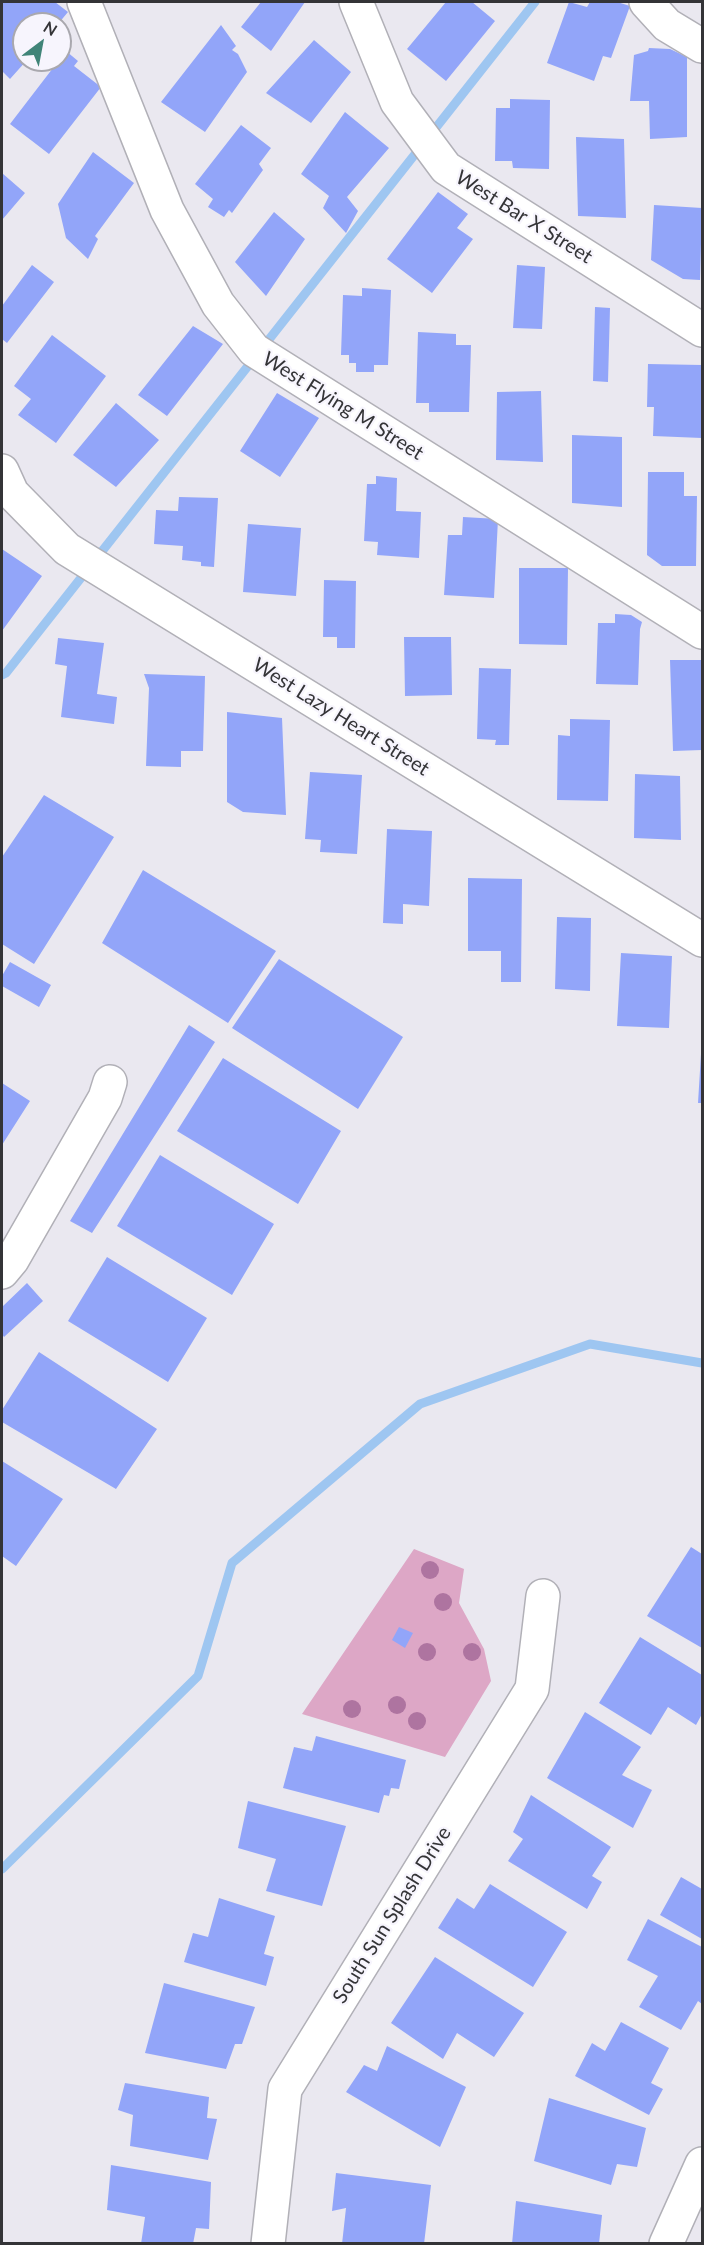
<!DOCTYPE html>
<html>
<head>
<meta charset="utf-8">
<style>
  body { margin:0 }
  #map { position:relative; width:704px; height:2245px; overflow:hidden; background:#eae8f0; font-family:Lato,sans-serif }
  canvas { display:block }
  .frame { position:absolute; inset:0; border:3px solid #343437; pointer-events:none }
  .north { position:absolute; left:12px; top:12px; width:60px; height:60px; box-sizing:border-box; background:#f7f5fd; border:2px solid #a9a8ae; border-radius:50%; rotate:32deg; font-size:16px; font-weight:700; line-height:24px; text-align:center; color:#343437 }
  .north::after { content:''; display:block; margin:auto; width:21px; height:27px; background:#408478; clip-path:polygon(50% 0,100% 100%,50% 72%,0 100%) }
</style>
</head>
<body>
<div id="map">
<canvas width="704" height="2245"></canvas>
<div class="frame"></div>
<div class="north">N</div>
</div>
<script>
const ctx = document.querySelector('canvas').getContext('2d');
ctx.lineJoin = 'round';
function fill(path, color) { ctx.fillStyle = color; ctx.fill(path, 'evenodd'); }
function trace(path, color, width, dash) { ctx.strokeStyle = color; ctx.lineWidth = width; ctx.lineCap = dash ? 'butt' : 'round'; ctx.setLineDash(dash || []); ctx.stroke(path); }
function label(font, color, halo, rows, align = 'center') {
  ctx.font = font + ' Lato,sans-serif'; ctx.lineWidth = 4.5; ctx.setLineDash([]); ctx.textBaseline = 'middle'; ctx.strokeStyle = halo; ctx.fillStyle = color; for (const [text, x, y, turn = 0] of rows) {
    ctx.save(); ctx.translate(x, y); ctx.rotate((+turn || 0) * Math.PI / 180); ctx.textAlign = isNaN(turn) ? turn : align; if (halo) ctx.strokeText(text, 0, 0); ctx.fillText(text, 0, 0); ctx.restore();
  }
}
const green = new Path2D(`
  M414,1549L464,1569L459,1603L484,1649L491,1681L445,1757L302,1714Z`);
const stream = new Path2D(`
  M2,675L6,673L535,2
  M2,1869L198,1676L232,1563L420,1404L590,1344L702,1363`);
const building = new Path2D(`
  M2,2H55L68,12L58,24H24V60H27L10,79L2,71Z
  M261,2H305L271,51L241,27Z
  M446,2H472L495,21L446,81L407,49Z
  M569,2L587,7L590,2H617L630,6L611,58L603,56L594,81L547,63Z
  M221,25L236,46L232,50L238,54L247,72L205,132L161,102Z
  M314,40L351,72L311,123L266,93Z
  M649,48L670,49L687,57V137L650,139L649,101H630L634,55L648,51Z
  M66,51L78,61L74,66L101,87L49,154L10,124Z
  M510,99L550,100L549,169L513,168L512,161H495L496,108H510Z
  M345,112L389,148L347,197L358,211L346,233L323,208L329,196L301,174Z
  M241,125L271,148L259,164L263,170L232,213L229,210L224,217L208,207L213,199L195,184Z
  M576,137L624,139L626,218L578,216Z
  M93,152L134,183L95,236L98,239L88,259L66,238L58,204Z
  M2,173L25,193L2,220Z
  M438,192L468,214L457,228L473,239L432,293L387,259Z
  M654,205L702,208L700,280L683,279L651,260Z
  M274,212L305,239L266,296L235,262Z
  M32,265L54,282L7,343L2,339V306Z
  M517,265L545,267L542,329L513,328Z
  M362,288L391,290L388,365H374V372H356V363H349V355H341L343,295L362,296Z
  M595,307L610,308L608,382L593,381Z
  M193,326L223,344L167,416L138,395Z
  M418,332L456,334V345H471L469,412H429V403H416Z
  M52,335L106,376L56,443L18,415L31,399L14,386Z
  M648,364L702,365V438L653,436L654,407H647Z
  M541,391L543,462L496,460L497,392Z
  M277,393L319,418L280,477L240,451Z
  M116,403L159,440L116,487L73,455Z
  M572,435L622,437V507L572,503Z
  M648,472H684V496H697L696,566H662L647,555Z
  M376,476L397,478L396,511L421,512L419,558L377,555L378,542L364,541L367,484H376Z
  M179,497L218,498L214,567L201,566V562L182,560L183,546L154,544L156,510L178,511Z
  M463,517L498,519L494,598L444,595L448,535H462Z
  M248,524L301,528L296,596L243,592Z
  M2,549L42,576L2,631Z
  M519,568H568L567,645L519,644Z
  M324,580L356,581L355,648H337V637H323Z
  M615,614L631,615L642,622L640,629L638,685L596,684L598,623H615Z
  M404,637H451L452,695L405,696Z
  M58,638L104,643L97,694L117,697L114,724L61,717L67,666L55,664Z
  M670,660H702V750L673,751Z
  M479,668L511,669L509,745H495L496,740L477,739Z
  M144,674L205,676L203,751H181V767L146,766L149,688Z
  M227,712L282,718L286,815L243,812L227,802Z
  M570,719L610,720L608,801L557,800L558,735L570,736Z
  M310,772L362,775L357,854L320,852L321,840L305,839Z
  M635,774L680,776L681,840L634,838Z
  M44,795L114,837L34,964L2,944V857Z
  M387,829L432,831L429,906L403,904V924L383,923Z
  M143,870L276,951L228,1023L102,943Z
  M468,878L522,879L521,982H501V951H468Z
  M557,917L591,918L590,991L555,989Z
  M621,953L672,956L669,1028L617,1026Z
  M279,959L403,1037L358,1109L232,1028Z
  M10,962L51,985L39,1007L2,986V976Z
  M189,1025L215,1042L92,1233L70,1221Z
  M701,1054H702V1103H698Z
  M223,1058L341,1131L298,1204L177,1131Z
  M2,1083L30,1101L2,1145Z
  M160,1155L274,1224L232,1295L117,1226Z
  M107,1257L207,1318L168,1382L68,1321Z
  M27,1283L43,1301L4,1337L2,1334V1307Z
  M39,1352L157,1429L116,1489L2,1422V1410Z
  M2,1461L63,1499L16,1566L2,1556Z
  M691,1547L702,1554V1648L647,1616Z
  M399,1627L413,1633L405,1648L392,1640Z
  M640,1637L702,1675V1714L696,1725L668,1707L651,1735L599,1703Z
  M585,1712L641,1747L622,1775L652,1790L633,1828L547,1778Z
  M316,1736L406,1760L399,1789L391,1788L389,1796L384,1795L379,1813L283,1788L294,1747L312,1751Z
  M531,1795L611,1847L592,1876L602,1882L587,1909L508,1861L523,1839L513,1832Z
  M248,1801L346,1826L322,1906L266,1891L276,1859L238,1848Z
  M681,1877L702,1889V1939L660,1915Z
  M490,1884L567,1932L533,1987L438,1928L457,1898L474,1909Z
  M219,1898L275,1916L264,1954L274,1957L266,1986L184,1962L193,1933L208,1937Z
  M648,1919L702,1947V2004L698,2001L681,2030L639,2007L658,1976L627,1960Z
  M435,1957L524,2013L494,2057L457,2033L443,2059L391,2023Z
  M164,1983L255,2007L242,2044H235L226,2069L145,2053Z
  M621,2022L669,2048L651,2083L663,2089L649,2115L575,2076L592,2043L605,2051Z
  M387,2046L466,2087L440,2147L346,2092L364,2065L377,2071Z
  M125,2083L209,2097L207,2118L217,2119L208,2160L130,2146L133,2115L118,2110Z
  M549,2098L646,2128L637,2167L617,2164L611,2185L534,2161Z
  M111,2165L211,2182L209,2229L196,2228L193,2244H141L145,2217L107,2210Z
  M336,2173L431,2185L424,2244H342L346,2208L332,2211Z
  M516,2201L602,2215L599,2244H512Z`);
const street = new Path2D(`
  M84,2L167,210L218,304L254,350L702,632
  M356,2L397,102L446,168L702,330
  M646,2L667,25L702,46
  M2,471L12,493L67,549L702,940
  M2,1272L12,1260L105,1098L110,1082
  M268,2244L285,2089L532,1689L543,1596
  M666,2244L702,2164`);
const trees = [
  [430,1570],
  [443,1602],
  [427,1652],
  [472,1652],
  [397,1705],
  [352,1709],
  [417,1721]
];
const streetNames = [
  ["West Bar X Street",524,217,32],
  ["West Flying M Street",343,406,32],
  ["West Lazy Heart Street",341,717,32],
  ["South Sun Splash Drive",392,1915,-58]
];
fill(green, '#dda7c6');
trace(stream, '#9ec6f1', 9);
fill(building, '#92a5f9');
trace(street, '#b1b0b7', 36);
trace(street, '#fff', 33);
ctx.fillStyle = '#ae74a0';
for (const [x, y] of trees) { ctx.beginPath(); ctx.arc(x, y, 9, 0, 2 * Math.PI); ctx.fill(); }
label('20px', '#343437', '#f7f5fd', streetNames);
</script>
</body>
</html>
